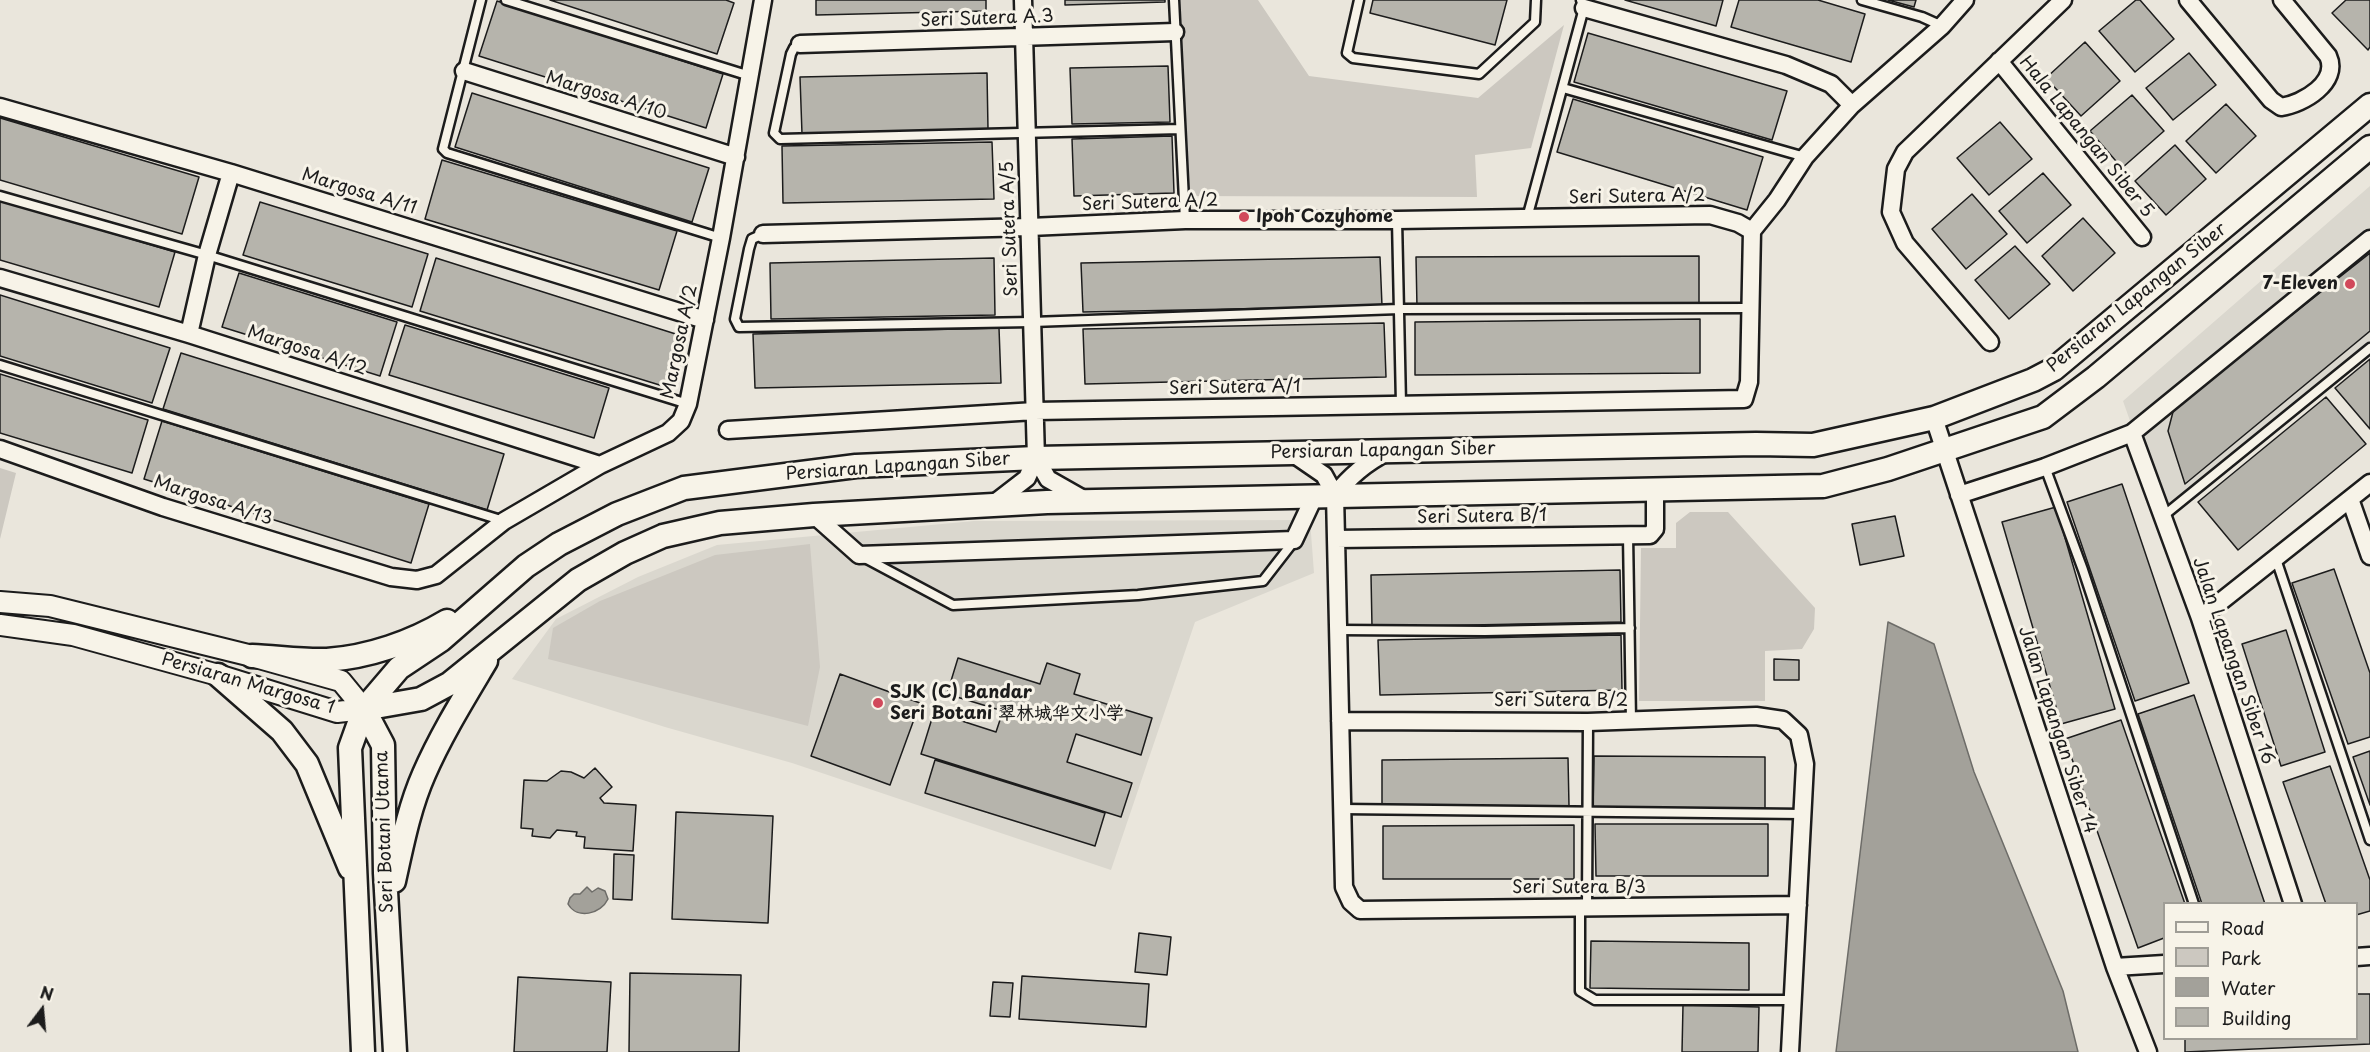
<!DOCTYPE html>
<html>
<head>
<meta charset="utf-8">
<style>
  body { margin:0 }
  #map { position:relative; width:2370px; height:1052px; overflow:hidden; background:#eae6dc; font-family:"Playpen Sans",sans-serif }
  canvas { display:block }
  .legend { position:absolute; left:2163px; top:902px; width:195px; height:138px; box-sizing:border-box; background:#f7f3e8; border:2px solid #9f9d96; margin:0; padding:8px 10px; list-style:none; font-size:18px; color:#1c1c1c }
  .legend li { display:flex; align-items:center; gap:12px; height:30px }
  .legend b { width:30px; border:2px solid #9f9d96 }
  .north { position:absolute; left:12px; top:980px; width:60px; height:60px; -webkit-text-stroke:4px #f7f3e8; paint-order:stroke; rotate:16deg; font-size:16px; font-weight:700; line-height:24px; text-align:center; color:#1c1c1c }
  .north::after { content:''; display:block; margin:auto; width:21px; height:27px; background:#1c1c1c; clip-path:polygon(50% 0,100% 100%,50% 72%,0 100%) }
</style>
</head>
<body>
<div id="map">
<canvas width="2370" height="1052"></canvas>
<ul class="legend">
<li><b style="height:8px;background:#f7f3e8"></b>Road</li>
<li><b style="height:16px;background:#ccc8c0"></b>Park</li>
<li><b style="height:16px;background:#a3a19a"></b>Water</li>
<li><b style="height:16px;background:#b6b4ac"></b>Building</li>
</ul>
<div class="north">N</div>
</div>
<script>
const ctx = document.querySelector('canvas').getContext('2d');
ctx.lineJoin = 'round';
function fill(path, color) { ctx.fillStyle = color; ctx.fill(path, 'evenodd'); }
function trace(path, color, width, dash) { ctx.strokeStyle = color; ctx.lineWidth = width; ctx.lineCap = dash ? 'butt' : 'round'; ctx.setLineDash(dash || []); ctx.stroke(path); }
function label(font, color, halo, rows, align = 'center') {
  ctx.font = font + ' "Playpen Sans","LXGW WenKai TC",sans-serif'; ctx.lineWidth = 6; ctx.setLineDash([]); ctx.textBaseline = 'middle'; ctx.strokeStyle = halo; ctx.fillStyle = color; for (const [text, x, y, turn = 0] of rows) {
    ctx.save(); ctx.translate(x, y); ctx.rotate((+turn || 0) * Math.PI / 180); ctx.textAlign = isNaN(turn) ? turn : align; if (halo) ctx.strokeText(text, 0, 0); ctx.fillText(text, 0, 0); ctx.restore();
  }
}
const built = new Path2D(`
  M2370,186V347L2164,517L2123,401Z
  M1310,520L1314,573L1195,622L1111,870L792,763L665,727L512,679L556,619L638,577L717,545L974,521Z`);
const green = new Path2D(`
  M1178,0H1258L1309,76L1478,98L1564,25L1531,148L1475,155L1477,197L1186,196L1180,129Z
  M0,468L16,473L0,539Z
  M1690,512H1728L1815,608L1814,629L1802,649L1765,651V701H1639L1641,548H1676V523Z
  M810,544L820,667L808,726L548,659L553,628L600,601L715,555Z`);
const water = new Path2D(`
  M1888,622L1934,644L1974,772L2063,991L2078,1052H1836Z
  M587,887L592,892L598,888L605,891L608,899C601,914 577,920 568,904L570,898L574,894H580Z`);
const building = new Path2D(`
  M550,0H726L734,3L717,54Z
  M816,0H986V11L816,15Z
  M1065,0H1165V2L1065,5Z
  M1373,0H1507L1495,45L1370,13Z
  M1625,0H1723L1716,26Z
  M1739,0H1818L1865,14L1851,62L1731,27Z
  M1888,0H1916L1914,7Z
  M2136,0H2140L2174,39L2135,72L2099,31Z
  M2346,0H2370V47L2368,50L2332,13Z
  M497,1L723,74L706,128L479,56Z
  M1588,33L1787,91L1772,140L1574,82Z
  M2085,42L2120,81L2081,116L2046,78Z
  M2189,53L2216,85L2173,120L2146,88Z
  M1168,66L1170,122L1072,124L1070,68Z
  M987,73L988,129L802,134L800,77Z
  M472,93L709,168L692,222L455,147Z
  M2132,95L2164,131L2122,168L2090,131Z
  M1573,99L1763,157L1747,210L1557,152Z
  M2226,104L2256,136L2216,173L2186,141Z
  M0,118L199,177L182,234L0,180Z
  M2000,122L2032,159L1989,195L1957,158Z
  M1172,136L1174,193L1074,196L1072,139Z
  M992,142L994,199L783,203L782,146Z
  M2175,145L2206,179L2166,215L2135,181Z
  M442,160L677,231L659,290L425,219Z
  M2043,173L2071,205L2027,243L1999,211Z
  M1972,194L2007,234L1966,269L1932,229Z
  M0,200L175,252L159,307L0,260Z
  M260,202L428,254L412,307L243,255Z
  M2083,218L2115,253L2073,291L2042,256Z
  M2015,246L2050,284L2009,319L1975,280Z
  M2370,253V331L2185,484L2168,431L2174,408Z
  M1699,256V307L1417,308L1416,257Z
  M1380,257L1382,306L1083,312L1081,263Z
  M436,258L682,336L666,387L420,311Z
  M994,258L995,315L771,319L770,263Z
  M239,273L397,322L380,376L222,327Z
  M0,295L170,348L152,403L0,356Z
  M1700,319V373L1415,375V322Z
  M1384,323L1386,377L1085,384L1083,329Z
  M405,325L609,388L594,438L389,375Z
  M999,328L1001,383L755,388L753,334Z
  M181,353L504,454L487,510L163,409Z
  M2370,359V429L2335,388Z
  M0,374L148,420L132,473L0,433Z
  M2326,397L2366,444L2238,550L2198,502Z
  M162,421L429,504L411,563L144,479Z
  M2122,484L2189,683L2135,701L2067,502Z
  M2056,507L2115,709L2061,724L2002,522Z
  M1895,516L1904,556L1860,565L1852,524Z
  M2334,569L2370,673V737L2348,744L2292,583Z
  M1620,570L1621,622L1372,627L1371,575Z
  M2286,630L2325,752L2281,766L2242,644Z
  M1621,635L1622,690L1380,695L1378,640Z
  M958,658L1040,684L1047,663L1080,674L1074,694L1152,718L1141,755L1076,734L1067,762L1132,783L1121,817L921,754L934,712L996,732L1003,711L947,694Z
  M1774,659L1799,660V680H1774Z
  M840,674L920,703L890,785L811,756Z
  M2194,695L2265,904H2202L2138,714Z
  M2121,720L2185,904H2164V938L2138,948L2065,739Z
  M2370,751V805L2353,757Z
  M1594,756L1765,757V811L1593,810Z
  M1568,758L1569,806L1382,808V760Z
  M935,760L1105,813L1095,846L925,793Z
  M2330,766L2370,880V911L2356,915V904H2326L2283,782Z
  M595,768L612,787L600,798L604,803L636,805L633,851L584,848L585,837L576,836L577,832L557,830L550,838L532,836L533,829L521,828L524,780L547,781L561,771L571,772L584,778Z
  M676,812L773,816L768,923L672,919Z
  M1595,824H1768V876H1596Z
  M1574,825V879H1383V826Z
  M614,854L634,855L632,900L613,899Z
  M1139,933L1171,937L1167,975L1135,972Z
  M1591,941L1749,943V990L1590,988Z
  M630,973L741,975L739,1052H629Z
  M1022,976L1149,984L1146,1027L1019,1019Z
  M518,977L611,982L607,1052H514Z
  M993,982L1013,983L1010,1017L990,1016Z
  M2356,994H2370V1044L2185,1052V1038H2356Z
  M1683,1005L1759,1007L1758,1052H1682Z`);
const service = new Path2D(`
  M481,0L443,149L447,153L721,238
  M506,0L750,76
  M1174,0L1185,220
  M1359,0L1347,53L1353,58L1479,74L1535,22L1536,0
  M1862,0L1922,17L1942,26
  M800,44L794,48L791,54L774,133L780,139L1180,129
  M1563,88L1805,157
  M0,196L207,255L688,404
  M1527,218L1584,8L1581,0
  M1397,220L1401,404
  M763,234L752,239L749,249L735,319L739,327L1032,322L1399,309L1750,308
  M0,365L504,521
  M2045,467L2083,570L2194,904
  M2162,517L2370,348
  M1628,535L1631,721
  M865,558L953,605L1138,595L1263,581L1294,541
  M2276,559L2370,840
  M1338,630L1485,631L1630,628
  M1342,809L1803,814
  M1580,906V991L1595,1000H1793
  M1587,907L1588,722`);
const minor = new Path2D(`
  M2188,0L2271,100L2281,107C2303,104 2340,82 2328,56L2282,0
  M1584,8L1786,65L1831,84L1852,105
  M800,44L1175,32
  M1999,61L2142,237
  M464,71L736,157
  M0,107L231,173L705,320
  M763,234L1030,227L1185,220H1397L1710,215L1738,223L1752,231
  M0,278L189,334L600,465
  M189,334L207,255L231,173
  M1990,342L1905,243L1891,212L1896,169L1905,152L2063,0
  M1934,418L2115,967L2148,1052
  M728,430L1035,411L1744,399L1749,382L1752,231L1777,200L1805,157L1852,105L1942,26L1965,0
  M2132,433L2200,618L2293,904
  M0,449L163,507L391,577L417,580L436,575L504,521L600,465L668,433L681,421L688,404L721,238L763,0
  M1292,453L1324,475L1335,495L1344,887L1351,902L1360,910L1798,905
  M1036,458L1048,479L1085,500
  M1335,495C1350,476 1365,463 1387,452
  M1959,495L2045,467L2132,433L2370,239
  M2350,499L2370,556
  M992,505L1027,478L1036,458L1023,0
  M814,515L859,555L1294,540L1315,495
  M1336,539L1650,535L1655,529V489
  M2200,618L2370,483
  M1340,721L1588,722L1756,716L1783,720L1799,735L1805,764L1790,1052
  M2356,957L2370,956
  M2115,967L2164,964`);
const tertiary = new Path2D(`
  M0,602L50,606L252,656L341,681L364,709
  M0,625L73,635L218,675L337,712L364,709`);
const secondary = new Path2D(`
  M252,656C277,657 303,661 327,660C369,657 412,642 447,621
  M218,675L282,731L307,764L350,868
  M364,709L421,699L449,684L578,580L625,553L663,536L720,523L814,515L1047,502L1823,486L1888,469L2043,417L2096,377L2370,147
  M364,709L383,745L385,873L395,1052
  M394,881C402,845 409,808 424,774C441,735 464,698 486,661
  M363,1052L350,748L364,709L399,668L441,640L526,566L559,544L617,514L684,488L856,466L1036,458L1756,444L1813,445L1934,418L2033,380L2054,369L2370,105`);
const markers = [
  [1244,217,6,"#d1495b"],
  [2350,284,6,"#d1495b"],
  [878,703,6,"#d1495b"]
];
const streetNames = [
  ["Seri Sutera A.3",987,19,-2],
  ["Margosa A/10",606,96,17],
  ["Hala Lapangan Siber 5",2086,137,51],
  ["Margosa A/11",359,192,17],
  ["Seri Sutera A/2",1637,197,-1],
  ["Seri Sutera A/2",1150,203,-2],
  ["Seri Sutera A/5",1010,229,-92],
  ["Persiaran Lapangan Siber",2137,298,-39],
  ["Margosa A/2",680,342,-78],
  ["Margosa A/12",307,351,18],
  ["Seri Sutera A/1",1235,388,-1],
  ["Persiaran Lapangan Siber",1383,451,-1],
  ["Persiaran Lapangan Siber",898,467,-4],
  ["Margosa A/13",213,501,18],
  ["Seri Sutera B/1",1482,517,-1],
  ["Jalan Lapangan Siber 16",2233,661,71],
  ["Persiaran Margosa 1",248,684,16],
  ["Seri Sutera B/2",1561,701],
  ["Jalan Lapangan Siber 14",2057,730,72],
  ["Seri Botani Utama",385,832,-92],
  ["Seri Sutera B/3",1579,888]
];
const poiNames = [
  ["Ipoh Cozyhome",1256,217],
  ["7-Eleven",2338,284,"right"],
  ["SJK (C) Bandar",890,693],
  ["Seri Botani 翠林城华文小学",890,714]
];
fill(built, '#dad7ce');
fill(green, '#ccc8c0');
fill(water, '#a3a19a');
trace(water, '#6d6c68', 1.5);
fill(building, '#b6b4ac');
trace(building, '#1c1c1c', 1.5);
trace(service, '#1c1c1c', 13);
trace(minor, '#1c1c1c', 21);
trace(tertiary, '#1c1c1c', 24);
trace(secondary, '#1c1c1c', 27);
trace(service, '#f7f3e8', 8);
trace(minor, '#f7f3e8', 16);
trace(tertiary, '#f7f3e8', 20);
trace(secondary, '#f7f3e8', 22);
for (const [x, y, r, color] of markers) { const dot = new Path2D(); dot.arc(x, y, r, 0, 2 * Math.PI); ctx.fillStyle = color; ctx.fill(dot); trace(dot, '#f7f3e8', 2); }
label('18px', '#1c1c1c', '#f7f3e8', streetNames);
label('bold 18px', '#1c1c1c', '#f7f3e8', poiNames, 'left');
</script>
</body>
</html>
